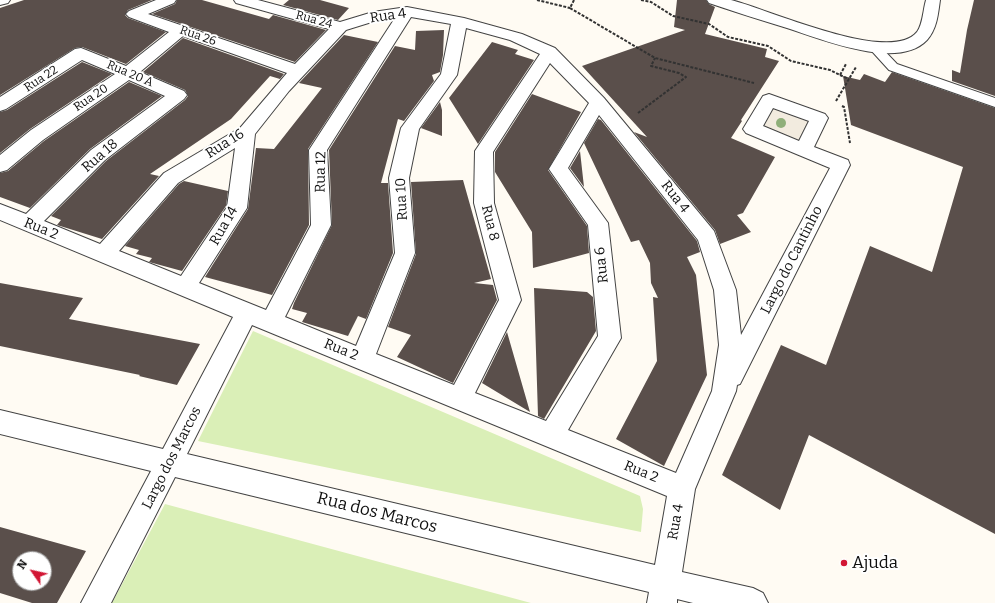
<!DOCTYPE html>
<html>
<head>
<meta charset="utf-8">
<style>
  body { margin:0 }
  #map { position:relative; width:995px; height:603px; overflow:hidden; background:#fffbf3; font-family:Bitter,serif }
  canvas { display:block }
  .north { position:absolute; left:12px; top:551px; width:40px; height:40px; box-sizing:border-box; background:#fff; border:1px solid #9f9f9f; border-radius:50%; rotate:304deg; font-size:11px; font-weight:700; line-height:16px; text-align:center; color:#101010 }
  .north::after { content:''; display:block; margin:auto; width:14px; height:18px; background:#d21634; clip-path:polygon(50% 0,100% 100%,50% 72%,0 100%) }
</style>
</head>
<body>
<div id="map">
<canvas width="995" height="603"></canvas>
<div class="north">N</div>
</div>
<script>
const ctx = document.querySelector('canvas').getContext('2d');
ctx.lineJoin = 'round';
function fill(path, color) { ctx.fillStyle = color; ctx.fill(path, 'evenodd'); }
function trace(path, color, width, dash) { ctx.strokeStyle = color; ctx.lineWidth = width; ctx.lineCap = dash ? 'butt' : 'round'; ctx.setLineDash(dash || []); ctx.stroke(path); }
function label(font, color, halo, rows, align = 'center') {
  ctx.font = font + ' Bitter,serif'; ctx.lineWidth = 4; ctx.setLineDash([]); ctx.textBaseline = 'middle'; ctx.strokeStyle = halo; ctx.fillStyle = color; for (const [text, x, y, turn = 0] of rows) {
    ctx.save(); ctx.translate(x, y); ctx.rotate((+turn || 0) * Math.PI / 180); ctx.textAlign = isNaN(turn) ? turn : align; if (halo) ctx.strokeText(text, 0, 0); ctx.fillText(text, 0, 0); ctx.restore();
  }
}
const green = new Path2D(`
  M253,331L640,496L643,509L641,532L198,441Z
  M165,504L531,603H112Z`);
const plaza = new Path2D(`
  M769,100L819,118L803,150L752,129Z`);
const building = new Path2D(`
  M24,0H152L128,10L125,15L128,18L166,32L126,64L82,47L75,48L0,95V8Z
  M177,0H202L269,19L273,15L326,30L295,62L152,14L175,4Z
  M289,0H320L349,8L338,20L283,5Z
  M677,0H706L709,4L715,7L705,34L767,49L765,57L779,61L741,120L742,121L731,138L775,157L743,213L737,215L751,232L720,244L715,230L634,132L647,137L582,66L685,30L674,27Z
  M974,0H995V96L952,81V70L960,73L967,30Z
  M444,30L443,55L440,72L432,75L434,81L404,121L398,119L381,183H388L393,253L366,319L358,316L348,336L302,322L307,313L292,309L294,303L332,225L329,150L395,46L415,50L416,31Z
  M344,35L378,42L308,149L309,225L272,295L205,277L248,209L256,148L274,149L322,88L299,83Z
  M183,38L284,74L280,79L270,76L231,119L150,174L159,176L102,239L57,225L61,220L51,216L106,161L185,100L188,96L185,90L143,72Z
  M492,42L518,50L515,54L534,60L478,144L449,98Z
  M82,62L112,74L30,129L0,153V112L7,110Z
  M892,72L995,108V534L809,435L780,510L722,475L781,345L826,365L870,246L932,272L963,167L851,125L843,76L860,80L864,74L885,82Z
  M129,82L162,96L90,149L30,208L0,197V173L8,171L44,141Z
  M532,94L581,112L548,170L587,226L589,253L533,268L532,232L495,172V152Z
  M440,102L442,110V136L421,128Z
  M598,119L601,120L697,241L700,252L687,257L696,275L707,375L664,466L616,439L657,361L653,297L658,298L651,283L650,263L639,240L631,242L584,143Z
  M580,151L584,187L570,168Z
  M463,180L491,279L474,283L493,285L497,300L453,383L397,357L411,335L388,327L416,254L411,182Z
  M184,181L228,191L226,206L182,271L149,262L152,258L136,254L139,250L125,246L179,184Z
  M0,283L83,298L69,319L200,344L177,385L139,376L140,375L0,346Z
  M534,288L587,292L593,297L596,331L544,419L538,416Z
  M507,332L530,412L482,383Z
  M0,527L86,551L57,603H32L0,593ZM20,559H44V583H20Z`);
const path = new Path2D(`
  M537,0L570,8
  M574,0L570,8L655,58L754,83
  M641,0L651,2L673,16L709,24L728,37L768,46L791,61L830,70L840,75L846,64
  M840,75L849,79
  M836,101L856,67
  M842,106L844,107L850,143
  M638,113L686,77L679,73L651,66L655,58`);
const lane = new Path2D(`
  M875,44L879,45L897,64L995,98V107L889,70L869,48L871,45Z`);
const street = new Path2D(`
  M0,0H10L8,3L0,5Z
  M156,0H176L174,3L148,14L295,64L329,29L236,3L234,0H258L340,22L373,12L407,7L464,18L522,34L555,48L604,98L714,231L736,290L741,335L830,168L746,133L743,129L763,96L769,94L825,114L828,118L814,147L848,160L850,165L740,384L737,385L736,391L695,489L682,572L753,588L763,593L768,603H693L677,599V603H647L649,592L175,477L111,603H81L151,471L0,434V410L163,449L233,317L0,220V204L26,214L91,150L165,96L129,80L43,140L7,170L0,172V155L31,130L115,74L82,60L6,109L0,111V97L75,49L81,48L126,66L169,32L129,17L126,14L129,11ZM411,17L451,24L441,74L401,128L389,178L395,253L356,346L285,317L331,225L327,150ZM395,18L309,150L311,225L266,310L199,283L247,208L255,134L289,91L346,30L375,21ZM466,28L510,40L540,54L475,151L474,203L499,300L454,385L376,354L415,253L409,178L419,129L457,75ZM183,36L287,73L240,128L164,173L100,244L44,221L105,160L184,99L187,95L184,91L140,72ZM550,63L589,103L549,169L588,225L598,336L546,421L475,393L521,300L494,203L493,152ZM773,108L809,121L799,141L763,126ZM599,115L698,240L714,290L719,345L712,391L676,473L568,430L621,338L608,223L568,168ZM235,148L227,207L181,276L119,251L178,183ZM252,325L667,496L655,565L187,454Z
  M707,0C714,0 723,0 731,0C768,9 890,65 917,32C923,24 923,10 926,0H940C938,14 937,29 927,40C898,71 821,39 787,28C761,20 735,12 709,3Z`);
const trees = [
  [781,123]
];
const markers = [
  [844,563,4,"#d21634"]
];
const farStreetnames = [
  ["Rua 24",314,20,15],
  ["Rua 26",198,36,19],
  ["Rua 20 A",130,74,23],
  ["Rua 22",41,79,-33],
  ["Rua 20",91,98,-34]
];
const streetNames = [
  ["Rua 4",388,16,-8],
  ["Rua 16",225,144,-32],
  ["Rua 18",100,156,-41],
  ["Rua 12",321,172,-89],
  ["Rua 4",675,197,52],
  ["Rua 10",402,199,-93],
  ["Rua 8",490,223,76],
  ["Rua 14",224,226,-60],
  ["Rua 2",41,229,22],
  ["Largo do Cantinho",792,260,-63],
  ["Rua 6",602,265,-96],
  ["Rua 2",341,350,22],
  ["Largo dos Marcos",172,458,-63],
  ["Rua 2",641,472,22],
  ["Rua 4",676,522,-80]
];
const nearStreetnames = [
  ["Rua dos Marcos",377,513,14]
];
const nearPoinames = [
  ["Ajuda",852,563]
];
fill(green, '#daefb7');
fill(plaza, '#f2ebdf');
fill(building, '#5a4f4b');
trace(lane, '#434343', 2);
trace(street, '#434343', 2);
trace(path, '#323232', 2, [3, 1.5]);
fill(lane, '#fff');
fill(street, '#fff');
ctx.fillStyle = '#8faf7a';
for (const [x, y] of trees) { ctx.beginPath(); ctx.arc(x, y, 5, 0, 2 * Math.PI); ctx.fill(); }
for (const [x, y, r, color] of markers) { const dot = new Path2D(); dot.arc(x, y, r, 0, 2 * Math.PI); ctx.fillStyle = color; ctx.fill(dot); trace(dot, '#fff', 1.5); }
label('12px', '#101010', '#fff', farStreetnames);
label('14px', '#101010', '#fff', streetNames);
label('17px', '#101010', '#fff', nearStreetnames);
label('17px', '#101010', '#fff', nearPoinames, 'left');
</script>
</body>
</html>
